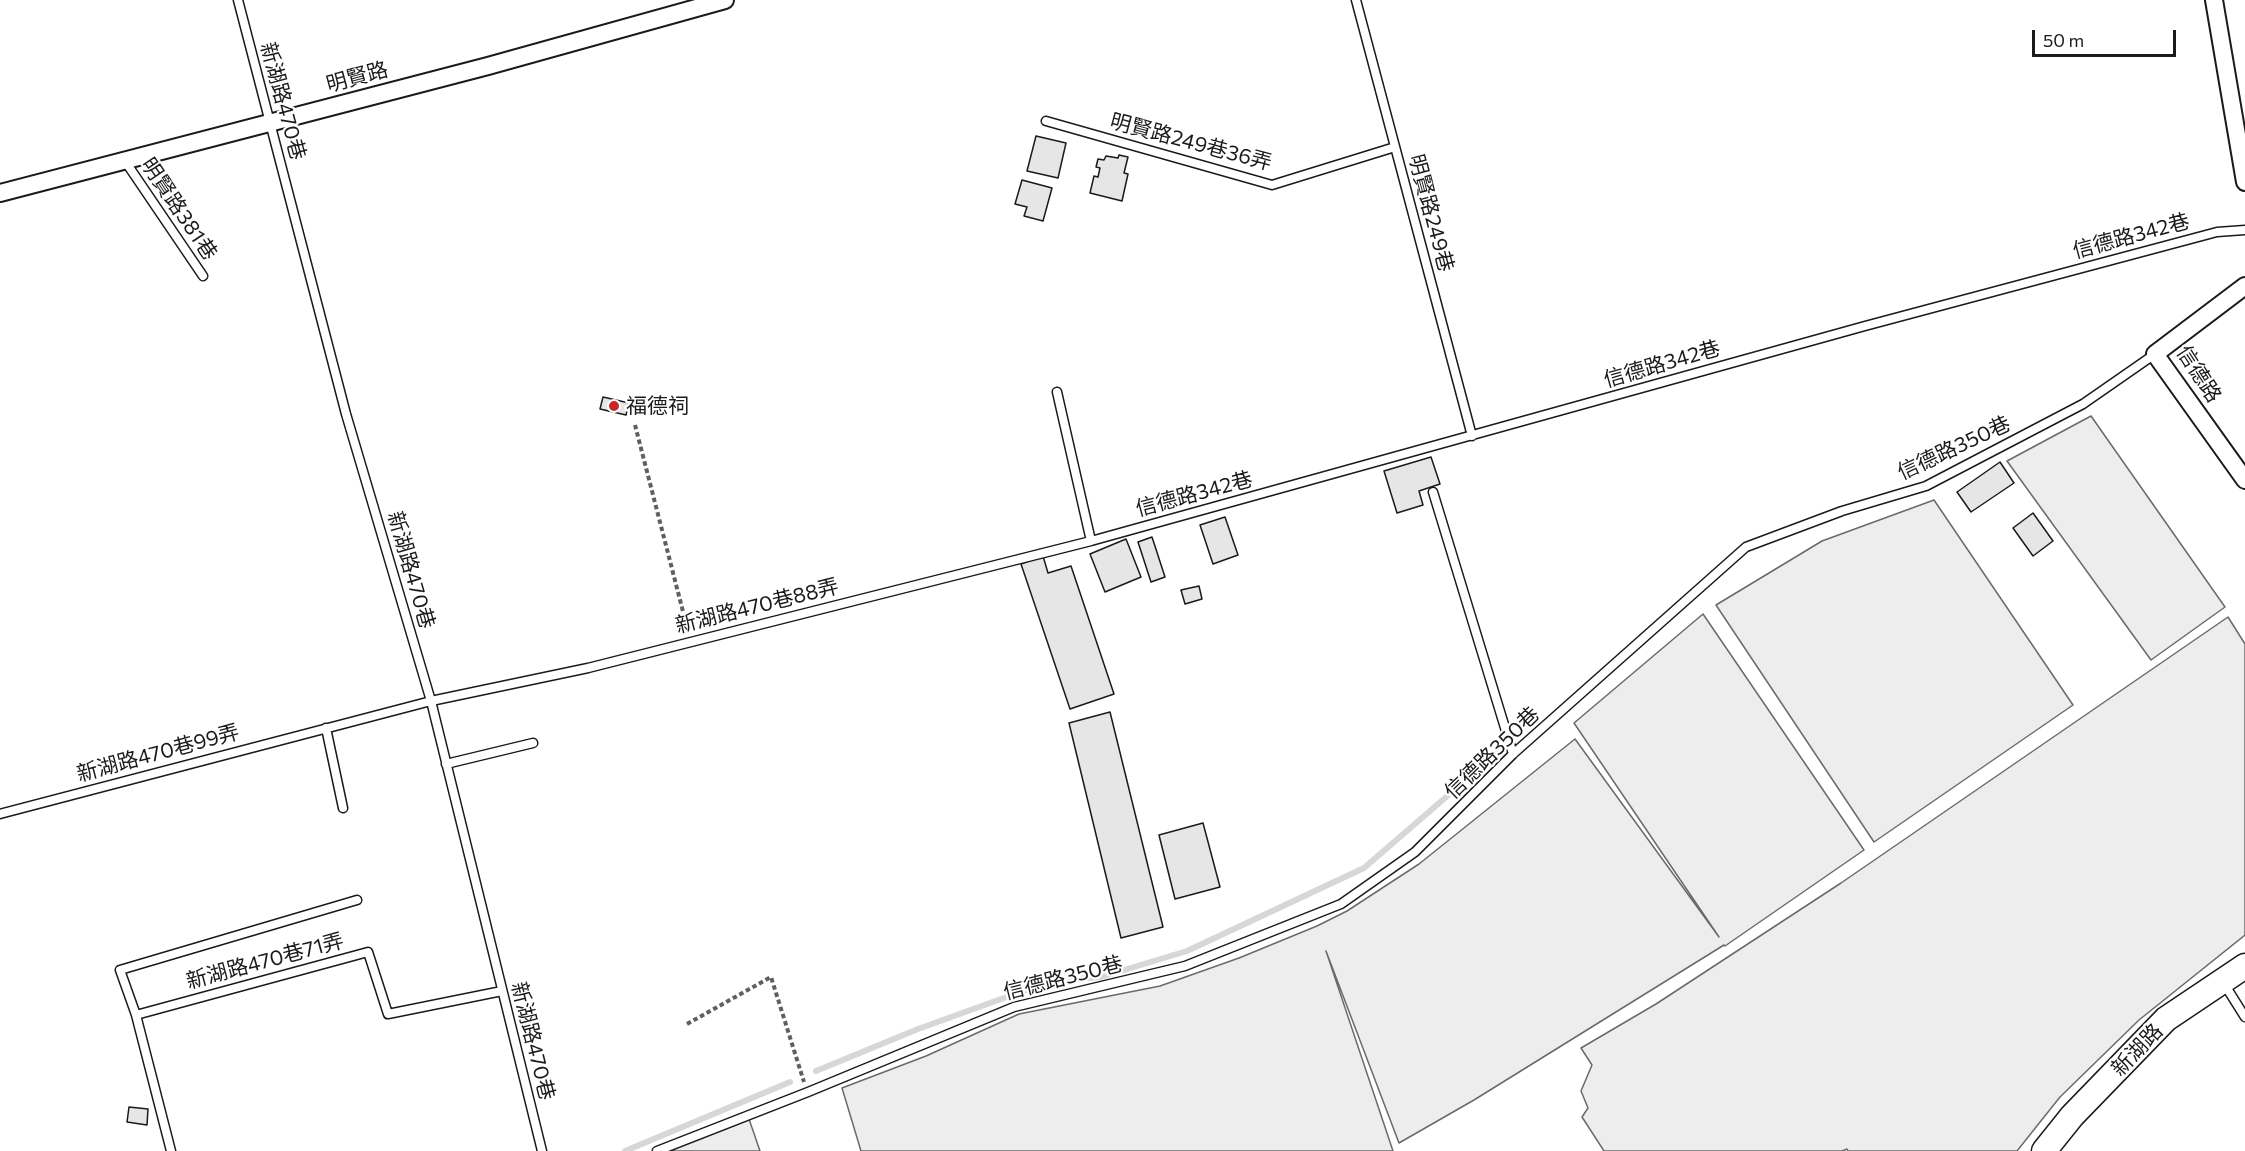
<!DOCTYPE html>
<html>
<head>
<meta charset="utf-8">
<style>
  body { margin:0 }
  #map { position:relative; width:2245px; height:1151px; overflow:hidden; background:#fff; font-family:Commissioner,sans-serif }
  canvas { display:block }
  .scale { position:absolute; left:2032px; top:30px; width:144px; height:27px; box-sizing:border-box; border:3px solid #1a1a1a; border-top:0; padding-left:8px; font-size:18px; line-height:21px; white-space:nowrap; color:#1a1a1a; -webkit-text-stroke:4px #fff; paint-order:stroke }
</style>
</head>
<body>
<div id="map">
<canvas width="2245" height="1151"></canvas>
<div class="scale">50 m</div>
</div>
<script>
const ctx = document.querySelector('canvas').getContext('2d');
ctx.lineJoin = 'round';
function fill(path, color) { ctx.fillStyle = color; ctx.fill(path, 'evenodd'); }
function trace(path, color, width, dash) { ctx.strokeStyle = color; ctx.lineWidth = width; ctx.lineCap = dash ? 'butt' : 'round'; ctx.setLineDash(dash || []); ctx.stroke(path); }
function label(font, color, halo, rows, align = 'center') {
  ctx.font = font + ' Commissioner,"Noto Sans TC",sans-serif'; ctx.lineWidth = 4.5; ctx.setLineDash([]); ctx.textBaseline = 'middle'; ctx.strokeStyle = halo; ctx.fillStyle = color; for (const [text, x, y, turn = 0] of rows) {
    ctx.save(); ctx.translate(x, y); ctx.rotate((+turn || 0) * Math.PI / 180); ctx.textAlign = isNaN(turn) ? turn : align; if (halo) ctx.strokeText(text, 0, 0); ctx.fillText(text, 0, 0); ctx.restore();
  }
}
const built = new Path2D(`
  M2091,416L2225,607L2151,660L2007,461Z
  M1934,500L2073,705L1874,842L1716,605L1822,541Z
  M1703,614L1864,850L1725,946L1724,945L1474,1100L1399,1143L1326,951L1393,1151H861L842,1088L926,1056L1019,1014L1160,986L1239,958L1317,926L1347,911L1419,864L1575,739L1719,937L1574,723Z
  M2228,617L2245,644V935L2139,1020L2060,1097L2017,1151H1848L1847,1149L1842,1151H1604L1582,1117L1588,1108L1581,1091L1592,1065L1581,1048L1656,1004L1841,883Z
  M749,1119L760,1151H664Z`);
const stream = new Path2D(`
  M816,1071L918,1029L1051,981L1101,977L1187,951L1364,868L1497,753
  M625,1151L790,1082`);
const building = new Path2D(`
  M1036,136L1066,143L1058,178L1027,171Z
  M1119,155L1128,157L1124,173L1128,174L1122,201L1090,193L1094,176L1098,177L1100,168L1096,167L1098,159L1104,160L1106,156L1118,158Z
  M1022,180L1052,188L1043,221L1024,216L1027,207L1015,204Z
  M603,397L629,403L626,415L600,409Z
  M1431,457L1440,484L1419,491L1423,505L1397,513L1384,471Z
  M2000,462L2014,483L1971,512L1957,492Z
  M2033,513L2053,541L2033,556L2013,528Z
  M1225,517L1238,555L1213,564L1200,525Z
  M1152,537L1165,577L1151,582L1138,542Z
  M1126,539L1141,577L1105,592L1090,554Z
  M1043,556L1048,573L1071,566L1114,694L1070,709L1021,564Z
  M1199,586L1202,599L1185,604L1181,590Z
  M1110,712L1163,927L1121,938L1069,723Z
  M1203,823L1220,887L1175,899L1159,835Z
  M129,1107L148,1109L147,1125L127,1122Z`);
const path = new Path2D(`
  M635,425L688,631
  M687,1024L771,977L804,1082`);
const lane = new Path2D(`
  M238,0L346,414L431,701L542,1151
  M1356,0L1472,436
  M1046,121L1272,185L1395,147
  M125,161L203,276
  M1057,392L1091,541
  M1433,492L1513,754
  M326,728L343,808
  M446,764L533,743
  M0,814L431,701L588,668L1091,541L1865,326L2217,232L2245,230
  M2223,982L2245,1017
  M136,1015L368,952L388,1014L502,991
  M171,1151L136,1015L120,970L357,900
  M657,1151L808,1092L1014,1007L1185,966L1341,904L1415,852L1513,754L1746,547L1842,511L1926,486L2083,404L2155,354`);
const street = new Path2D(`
  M2214,0L2245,182
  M0,193L488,66L725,0
  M2245,286L2155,354L2245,480`);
const secondary = new Path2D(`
  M2044,1151L2072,1116L2166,1019L2245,966`);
const markers = [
  [614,406,6,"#c62828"]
];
const streetNames = [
  ["明賢路",357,77,-15],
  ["新湖路470巷",283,101,75],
  ["明賢路249巷36弄",1191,142,15],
  ["明賢路381巷",179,209,56],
  ["明賢路249巷",1431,213,75],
  ["信德路342巷",2131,236,-15],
  ["信德路342巷",1662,364,-16],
  ["信德路",2199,374,57],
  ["信德路350巷",1954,448,-25],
  ["信德路342巷",1194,494,-15],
  ["新湖路470巷",411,570,74],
  ["新湖路470巷88弄",757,606,-14],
  ["新湖路470巷99弄",158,753,-15],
  ["信德路350巷",1492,753,-44],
  ["新湖路470巷71弄",265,961,-15],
  ["信德路350巷",1063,978,-14],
  ["新湖路470巷",533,1041,76],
  ["新湖路",2137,1050,-46]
];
const poiNames = [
  ["福德祠",626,406]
];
fill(built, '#ededed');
trace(built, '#6a6a6a', 1.5);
trace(stream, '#d7d7d7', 6);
fill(building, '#e6e6e6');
trace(building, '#1a1a1a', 1.5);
trace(lane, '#1a1a1a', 11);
trace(street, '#1a1a1a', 20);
trace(secondary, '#1a1a1a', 27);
trace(path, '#5f5f5f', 4, [4.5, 3]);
trace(lane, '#fff', 8);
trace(street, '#fff', 16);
trace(secondary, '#fff', 24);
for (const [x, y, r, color] of markers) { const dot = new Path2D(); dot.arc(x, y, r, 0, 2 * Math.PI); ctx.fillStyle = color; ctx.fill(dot); trace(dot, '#fff', 2); }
label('21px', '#1a1a1a', '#fff', streetNames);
label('21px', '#1a1a1a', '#fff', poiNames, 'left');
</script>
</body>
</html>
